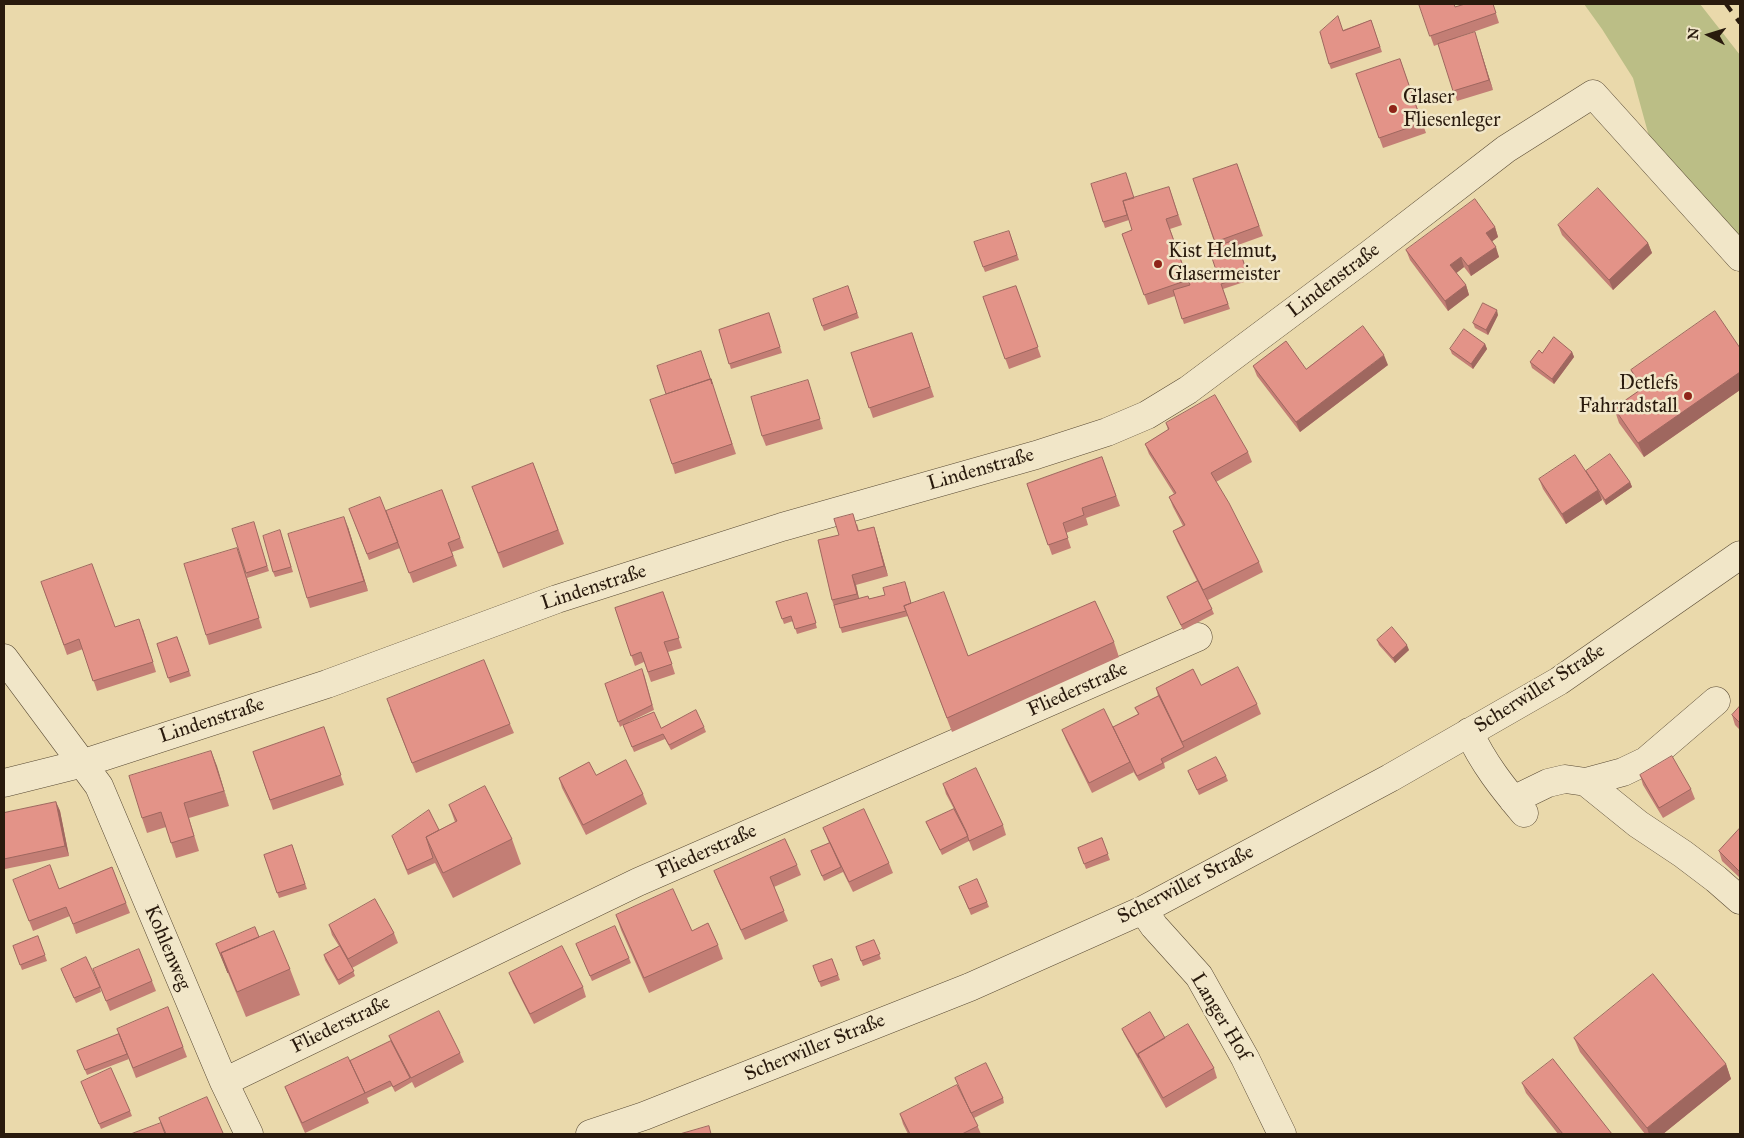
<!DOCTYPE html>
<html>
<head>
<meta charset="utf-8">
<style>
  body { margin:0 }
  #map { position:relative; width:1744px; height:1138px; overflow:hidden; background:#ead9ab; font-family:"IM FELL Great Primer",serif }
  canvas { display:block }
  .frame { position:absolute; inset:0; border:5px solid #291a0d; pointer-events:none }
  .north { position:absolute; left:1684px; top:10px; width:50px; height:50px; -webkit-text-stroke:4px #f1e6c8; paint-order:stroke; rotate:275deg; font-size:14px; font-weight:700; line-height:20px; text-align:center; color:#291a0d }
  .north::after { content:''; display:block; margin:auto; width:18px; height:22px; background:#291a0d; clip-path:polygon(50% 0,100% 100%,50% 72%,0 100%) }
</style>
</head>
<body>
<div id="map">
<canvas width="1744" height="1138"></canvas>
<div class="frame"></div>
<div class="north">N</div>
</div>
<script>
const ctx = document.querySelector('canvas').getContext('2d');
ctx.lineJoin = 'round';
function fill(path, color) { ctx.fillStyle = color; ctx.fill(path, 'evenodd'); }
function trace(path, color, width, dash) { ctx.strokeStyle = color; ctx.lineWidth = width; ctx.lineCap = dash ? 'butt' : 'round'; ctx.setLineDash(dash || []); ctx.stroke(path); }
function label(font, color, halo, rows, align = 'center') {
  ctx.font = font + ' "IM FELL Great Primer",serif'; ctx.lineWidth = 5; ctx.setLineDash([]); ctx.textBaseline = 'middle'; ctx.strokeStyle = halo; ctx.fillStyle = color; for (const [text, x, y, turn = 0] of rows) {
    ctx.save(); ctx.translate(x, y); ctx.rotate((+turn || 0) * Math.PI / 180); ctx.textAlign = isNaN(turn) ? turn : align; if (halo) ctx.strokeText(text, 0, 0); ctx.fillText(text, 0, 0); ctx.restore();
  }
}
const green = new Path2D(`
  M1584,4H1700L1740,55V239L1650,140L1633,78L1602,29Z`);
const minor = new Path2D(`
  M4,658L99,786L224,1082L249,1134
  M1469,732C1483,763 1503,788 1524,813
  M1586,782L1623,772L1646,761L1716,701
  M4,783L84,763L327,684L557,599L782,527L1036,455L1107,432L1147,415L1188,390L1370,254L1506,149L1593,94L1740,257
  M1513,800L1548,783L1565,779L1586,782L1638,824L1683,854L1716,879L1740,900
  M1143,910L1154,926L1199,976L1245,1058L1282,1134
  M224,1082L638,882L1198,637
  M590,1134L644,1116L970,987L1143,910L1390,778L1559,681L1740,555`);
const rail = new Path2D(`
  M1726,4L1740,23`);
const wall = new Path2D(`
  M1419,4L1455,7L1493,4L1499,23L1456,38L1478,42L1493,90L1457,101L1439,44L1434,46Z
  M1371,20L1382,52L1331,69L1329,64L1343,30Z
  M1400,59L1426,133L1383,148L1356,74Z
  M1237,164L1263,236L1238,245L1250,280L1223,289L1230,309L1184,324L1175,296L1148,305L1122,234L1132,230L1129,220L1105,228L1091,184L1134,198L1169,187L1182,225L1170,229L1188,279L1216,270V247L1193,179Z
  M1558,225L1648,243L1652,253L1613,290L1562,235Z
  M1495,227L1498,237L1492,241L1499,257L1471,276L1464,267L1456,273L1466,285L1469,295L1448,311L1410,260L1406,250Z
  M1009,231L1019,260L985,272L983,267Z
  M848,286L859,318L824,331L822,326Z
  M1016,286L1041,357L1009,369L983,297Z
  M769,313L782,353L731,369L719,330Z
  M1498,315L1488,335L1475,328L1473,323Z
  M912,333L934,397L873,418L851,353Z
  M1485,344L1487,349L1473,369L1452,354L1450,349Z
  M1740,348V390L1644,457L1619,423L1614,408L1640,390L1636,385L1631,370Z
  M1572,352L1574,357L1554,384L1532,368L1530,362Z
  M1388,365L1300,432L1257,376L1253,366L1306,369Z
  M808,380L823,429L766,446L762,436Z
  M714,389L736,454L675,474L672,464Z
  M1166,423L1248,452L1252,462L1216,482L1259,562L1263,572L1208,600L1214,614L1183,630L1167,597L1197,581L1177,541L1173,531L1183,526L1173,507L1169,497L1174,494L1149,454L1145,444L1168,430Z
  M1102,457L1120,506L1086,518L1088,525L1066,533L1071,548L1052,555L1027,484Z
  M533,463L564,544L503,568L472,487Z
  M1586,471L1630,482L1632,487L1606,505L1601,497L1602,500L1566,524L1543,489L1539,479Z
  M442,490L464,548L452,552L457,566L413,583L400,548L369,560L349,509L392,526Z
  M857,524L859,531L877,537L888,576L856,585L859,598L869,599L885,595L907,587L911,603L968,656L1114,642L1119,657L952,732L908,616L842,633L832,600L839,535Z
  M255,527L269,571L247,578L246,573Z
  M348,527L368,591L310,608L307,598Z
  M280,530L293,572L275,577L273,572Z
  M237,548L262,628L209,645L206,635Z
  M41,582L115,627L143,629L156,672L97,691L83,649L67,655Z
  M663,592L682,648L668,652L675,674L651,682L644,662L635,666L615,608Z
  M808,598L817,628L797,634L793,621L784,624L776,602Z
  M177,637L191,676L170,683L157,644Z
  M1377,640L1409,650L1395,663L1379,645Z
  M644,674L654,710L629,722L661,728L704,727L706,732L671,750L665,739L634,752L623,725L620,727L605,684Z
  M1201,685L1257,704L1261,714L1164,763L1165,768L1139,781L1133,771L1134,772L1092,793L1066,740L1062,730L1113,727L1138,714L1135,708L1158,696L1156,688Z
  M1740,706V730L1735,725L1732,715Z
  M390,709L510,724L514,733L416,773Z
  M324,727L344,785L273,810L253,752Z
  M211,751L229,806L189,818L199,851L176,858L166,827L147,833L142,818Z
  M1188,771L1226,776L1228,781L1199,795Z
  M596,775L643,794L647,804L586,835L562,788L559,778Z
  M1640,775L1691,789L1695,799L1663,818L1643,785Z
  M943,784L1003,825L1006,835L973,851L969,841L942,855L926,822L954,809L946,794Z
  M56,802L60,811L69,856L5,869L4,866V813Z
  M449,805L512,839L521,864L453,898L435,863L408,875L394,841L439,830L455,822Z
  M823,828L889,863L893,873L853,892L843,872L824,881L811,851L829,843Z
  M1740,828V878L1722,861L1719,851Z
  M1102,838L1110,860L1086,869L1078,848Z
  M292,845L307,889L279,898L264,855Z
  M797,865L801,875L774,887L788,921L745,940L718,881L714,871Z
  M112,867L130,913L76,934L70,916L33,931L17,890L59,889Z
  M959,887L987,902L989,907L971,915Z
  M616,915L692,931L718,945L723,959L649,993L621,930Z
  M329,925L394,933L398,943L352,968L355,976L339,985L325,960L324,955L339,946L332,935Z
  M38,936L47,961L22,970L13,946Z
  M259,937L290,969L300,995L246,1017L216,944Z
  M874,940L881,959L863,966L856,947Z
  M576,944L629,958L631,963L592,981Z
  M832,959L840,980L821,987L813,966Z
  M93,969L152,981L156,991L110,1011Z
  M509,973L583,987L586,997L534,1024L513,983Z
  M63,974L100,987L101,992L76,1003Z
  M168,1007L187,1057L136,1078L128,1057L129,1059L87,1075L77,1051L119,1034Z
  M1122,1029L1165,1038L1214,1068L1217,1078L1166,1108L1124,1034Z
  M389,1036L460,1053L464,1062L415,1088L412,1082L395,1092L392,1086L367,1098L369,1103L305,1133L289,1097L285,1087L350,1061L391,1041Z
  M1574,1038L1726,1064L1731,1079L1663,1134H1645L1580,1052Z
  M955,1078L1003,1098L1004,1103L974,1118L981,1134H908L903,1124L900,1114L962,1094Z
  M1522,1083L1612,1134H1558L1526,1093Z
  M83,1087L130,1111L132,1116L101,1129Z`);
const shadedWall = new Path2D(`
  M1475,32L1478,42L1493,90L1489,80Z
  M1495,227L1498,237L1490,243L1486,233Z
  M1648,243L1652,253L1613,290L1609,280Z
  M1496,247L1499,257L1471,276L1468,266Z
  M1461,257L1464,267L1454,275L1450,265Z
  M1466,285L1469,295L1448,311L1445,301Z
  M1497,310L1498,315L1488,335L1486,330Z
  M1485,344L1487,349L1473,369L1471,364Z
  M1572,352L1574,357L1554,384L1552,379Z
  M1384,355L1388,365L1300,432L1296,422Z
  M1740,372V390L1644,457L1638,443Z
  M1630,482L1632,487L1606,505L1605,500Z
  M1598,490L1602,500L1566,524L1562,514Z
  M344,517L348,527L368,591L364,581Z
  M874,527L877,537L888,576L884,566Z
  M237,548L241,558L262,628L259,618Z
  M852,575L856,585L860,604L857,594Z
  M1407,645L1409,650L1395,663L1393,658Z
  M211,751L217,766L229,806L224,791Z
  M56,802L60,811L69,856L65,846Z
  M1726,1064L1731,1079L1663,1134H1649L1647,1128Z`);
const building = new Path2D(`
  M1419,4H1454L1455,7L1465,4H1493L1496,13L1430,36Z
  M1338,16L1343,31L1371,20L1380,47L1329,64L1320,32Z
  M1475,32L1489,80L1453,91L1438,44Z
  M1400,59L1422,123L1379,138L1356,74Z
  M1237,164L1259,226L1215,242L1193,179Z
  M1126,173L1134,198L1123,201L1127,215L1103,222L1091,184Z
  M1169,187L1178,215L1166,219L1188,280L1144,295L1122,234L1132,230L1123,201Z
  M1598,188L1648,243L1609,280L1558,225Z
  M1475,199L1495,227L1486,233L1496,247L1468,266L1461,257L1450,265L1466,285L1445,301L1406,250Z
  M1009,231L1017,255L983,267L974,242Z
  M1236,240L1248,275L1221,284L1228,304L1182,319L1173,290L1190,285L1188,279L1216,270L1209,249Z
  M848,286L857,313L822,326L813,299Z
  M1016,286L1038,347L1005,359L983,297Z
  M1483,303L1497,310L1486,330L1473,323Z
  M1715,311L1740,348V372L1638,443L1614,408L1643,388L1631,370Z
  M769,313L780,347L729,364L719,330Z
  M1363,326L1384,355L1296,422L1253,366L1286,341L1306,369Z
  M1464,329L1485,344L1471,364L1450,349Z
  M912,333L930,387L869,408L851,353Z
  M1554,337L1572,352L1552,379L1530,362L1539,350L1542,353Z
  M701,351L712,384L711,379L666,394L657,366Z
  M711,379L732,444L672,464L650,400Z
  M808,380L820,419L762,436L751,397Z
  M1215,395L1248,452L1211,473L1229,503L1259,562L1203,590L1173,531L1185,525L1169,497L1176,493L1145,444L1169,429L1166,423Z
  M1610,454L1630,482L1605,500L1586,471Z
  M1575,455L1598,490L1562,514L1539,479Z
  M1102,457L1116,496L1082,508L1084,515L1063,523L1068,538L1048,545L1027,484Z
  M533,463L558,530L498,553L472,487Z
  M442,490L460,538L448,543L453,556L409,573L386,511Z
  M380,497L398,542L367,554L349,509Z
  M853,514L858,531L874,527L884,566L852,575L857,594L832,600L818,540L839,535L834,519Z
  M344,517L364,581L307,598L288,534Z
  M254,522L267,566L246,573L232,529Z
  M280,530L291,567L273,572L263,536Z
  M237,548L259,618L206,635L184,564Z
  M92,564L115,627L139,619L153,662L93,681L79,639L64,645L41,582Z
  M1198,581L1212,609L1181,625L1167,597Z
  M905,582L911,603L904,606L906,611L840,628L834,605L868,596L869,599L885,595L883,588Z
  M663,592L679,638L664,642L672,664L648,672L641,652L631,656L615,608Z
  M944,592L968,656L1095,601L1114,642L947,718L904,606Z
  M807,593L816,623L795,629L791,616L782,619L776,602Z
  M1392,627L1407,645L1393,658L1377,640Z
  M177,637L189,671L168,678L157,644Z
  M484,660L510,724L412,763L387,699Z
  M1238,667L1257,704L1182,742L1156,688L1193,669L1201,685Z
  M642,669L652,705L618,722L605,684Z
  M1159,696L1184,747L1161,759L1163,763L1137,776L1113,727L1139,714L1135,708Z
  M1740,706V723L1732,715Z
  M1104,709L1130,762L1089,783L1062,730Z
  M696,710L704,727L669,745L663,734L632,747L623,725L654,712L661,728Z
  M324,727L341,775L270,800L253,752Z
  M211,751L224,791L184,803L194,836L171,843L161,812L142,818L129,776Z
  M1672,756L1691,789L1659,808L1640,775Z
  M1216,757L1226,776L1197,790L1188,771Z
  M626,760L643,794L583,825L559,778L589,762L596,775Z
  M976,768L1003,825L969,841L966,831L943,784Z
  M485,786L512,839L443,873L426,837L457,821L449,805Z
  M56,802L65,846L4,859V813Z
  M864,809L889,863L849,882L823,828Z
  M954,809L968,836L940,850L926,822Z
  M429,810L439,830L426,837L433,858L407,870L392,836Z
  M1740,828V872L1719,851Z
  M1102,838L1108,854L1084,864L1078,848Z
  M785,839L797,865L770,877L784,911L741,930L714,871Z
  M830,843L841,867L822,876L811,851Z
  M292,845L305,884L277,893L264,855Z
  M50,865L59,889L112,867L126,903L73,924L66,907L29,921L13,880Z
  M977,879L987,902L969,909L959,887Z
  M673,889L692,931L708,923L718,945L644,978L616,915Z
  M375,899L394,933L348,959L329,925Z
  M615,926L629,958L590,976L576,944Z
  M255,927L259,937L221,953L228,973L216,944Z
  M274,931L290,969L237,992L221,953Z
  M38,936L45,955L20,965L13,946Z
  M874,940L880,954L861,961L856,947Z
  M340,946L354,971L338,980L324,955Z
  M562,946L583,987L530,1014L509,973Z
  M139,949L152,981L106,1001L93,969Z
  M86,957L100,987L74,998L61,969Z
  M832,959L838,975L819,982L813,966Z
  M1653,974L1726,1064L1647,1128L1574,1038Z
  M168,1007L183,1047L133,1068L117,1029Z
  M439,1011L460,1053L411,1078L389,1036Z
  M1150,1012L1165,1038L1138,1054L1139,1058L1122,1029Z
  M1188,1024L1214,1068L1163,1098L1138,1054Z
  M119,1034L127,1054L85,1070L77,1051Z
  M391,1041L410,1078L393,1087L390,1081L365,1093L350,1061Z
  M348,1057L365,1093L302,1123L285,1087Z
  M1553,1059L1612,1134H1563L1522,1083Z
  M986,1063L1003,1098L971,1113L955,1078Z
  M111,1068L130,1111L99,1124L81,1082Z
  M957,1085L978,1126L962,1134H910L900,1114Z
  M207,1097L223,1133L220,1134H166L159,1118Z
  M161,1123L165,1134H131Z
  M709,1126L711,1134H680Z`);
const markers = [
  [1393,109,5,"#8f2418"],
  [1158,264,5,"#8f2418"],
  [1688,396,5,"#8f2418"]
];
const poiNames = [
  ["Glaser",1403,98],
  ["Fliesenleger",1403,121],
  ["Kist Helmut,",1168,252],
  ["Glasermeister",1168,275],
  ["Detlefs",1678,384,"right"],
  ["Fahrradstall",1678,407,"right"]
];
const streetNames = [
  ["Lindenstraße",1334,281,-37],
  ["Lindenstraße",981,470,-16],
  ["Lindenstraße",594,588,-18],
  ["Scherwiller Straße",1540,689,-32],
  ["Fliederstraße",1078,690,-24],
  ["Lindenstraße",212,721,-18],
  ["Fliederstraße",707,852,-24],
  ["Scherwiller Straße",1186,885,-27],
  ["Kohlenweg",167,948,67],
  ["Langer Hof",1220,1017,59],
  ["Fliederstraße",341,1025,-26],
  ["Scherwiller Straße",815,1048,-22]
];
fill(green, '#bbbe86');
trace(minor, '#594a34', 29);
trace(minor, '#f1e6c8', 28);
trace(rail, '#291a0d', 4, [9, 9]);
fill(wall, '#c37e75');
fill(shadedWall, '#9f675f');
fill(building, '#e39388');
trace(building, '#9f675f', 1);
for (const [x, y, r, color] of markers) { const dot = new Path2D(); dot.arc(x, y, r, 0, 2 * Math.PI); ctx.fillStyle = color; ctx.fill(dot); trace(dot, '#f1e6c8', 2); }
label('20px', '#291a0d', '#f1e6c8', poiNames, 'left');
label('20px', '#291a0d', '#f1e6c8', streetNames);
</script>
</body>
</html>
